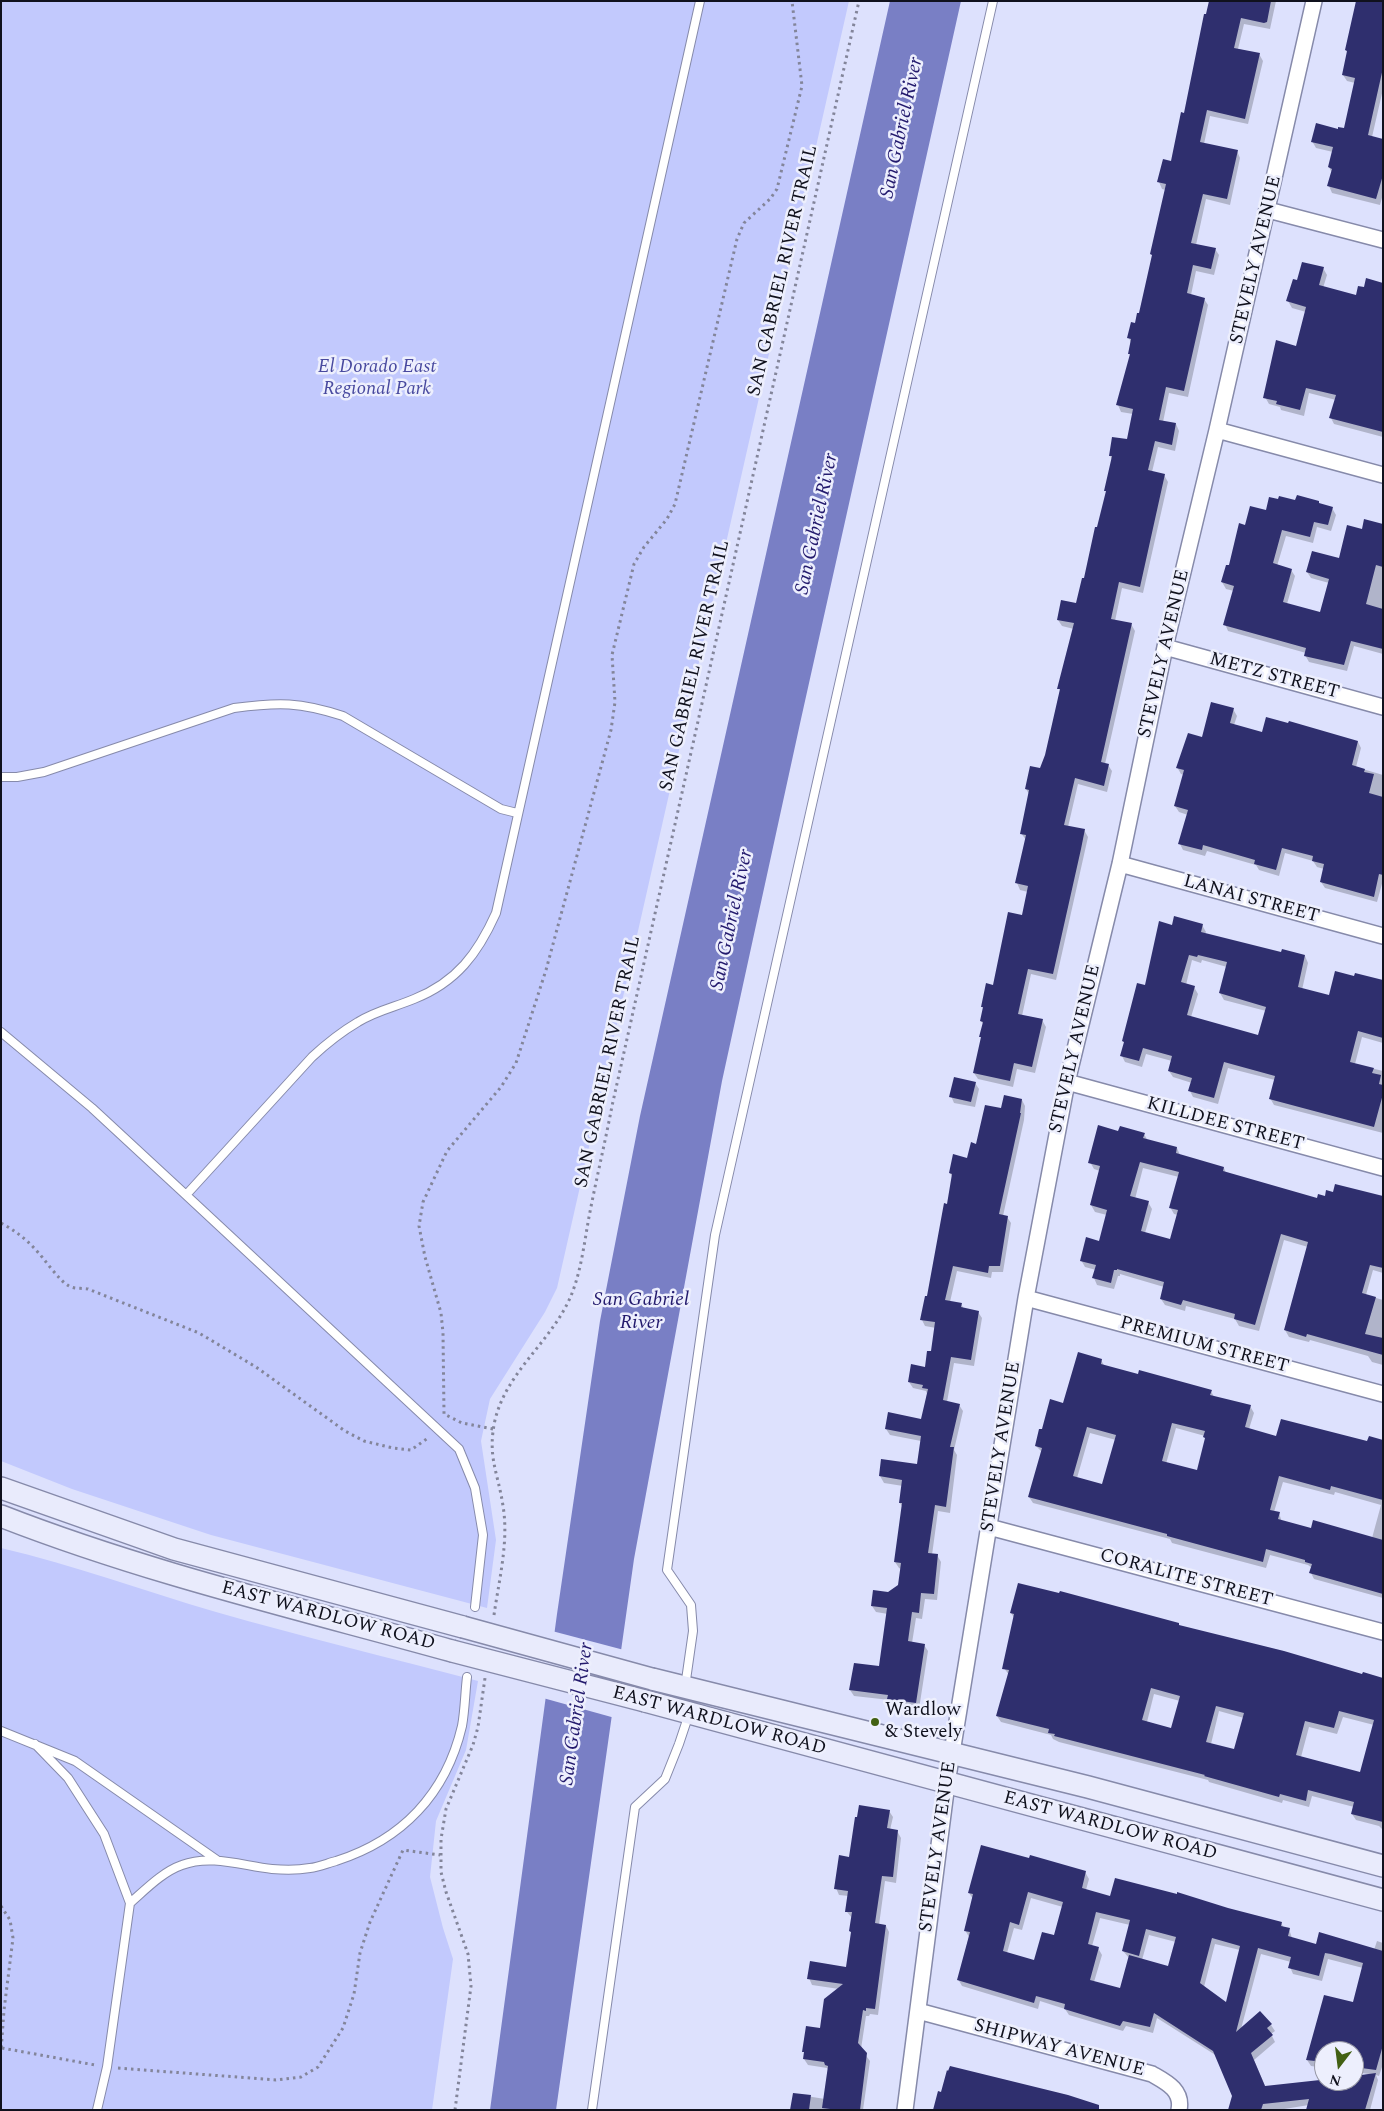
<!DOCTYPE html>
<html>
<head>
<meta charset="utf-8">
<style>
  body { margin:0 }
  #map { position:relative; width:1384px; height:2111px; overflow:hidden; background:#dde1fd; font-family:Spectral,serif }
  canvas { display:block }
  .frame { position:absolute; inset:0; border:2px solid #10111d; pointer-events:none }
  .north { position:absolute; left:1314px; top:2041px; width:50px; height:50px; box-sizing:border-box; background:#edeffd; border:1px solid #9596a3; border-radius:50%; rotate:195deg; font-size:14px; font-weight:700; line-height:20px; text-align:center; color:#10111d }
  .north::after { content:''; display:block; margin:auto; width:18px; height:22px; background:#426013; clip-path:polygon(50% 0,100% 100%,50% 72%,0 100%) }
</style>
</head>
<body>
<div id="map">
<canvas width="1384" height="2111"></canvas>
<div class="frame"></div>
<div class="north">N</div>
</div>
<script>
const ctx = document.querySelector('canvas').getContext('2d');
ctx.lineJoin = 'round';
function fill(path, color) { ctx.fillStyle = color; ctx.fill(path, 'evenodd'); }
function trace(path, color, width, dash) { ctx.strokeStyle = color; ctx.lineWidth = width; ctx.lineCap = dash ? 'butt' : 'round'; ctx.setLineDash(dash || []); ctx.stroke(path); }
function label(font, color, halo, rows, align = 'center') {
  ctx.font = font + ' Spectral,serif'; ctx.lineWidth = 5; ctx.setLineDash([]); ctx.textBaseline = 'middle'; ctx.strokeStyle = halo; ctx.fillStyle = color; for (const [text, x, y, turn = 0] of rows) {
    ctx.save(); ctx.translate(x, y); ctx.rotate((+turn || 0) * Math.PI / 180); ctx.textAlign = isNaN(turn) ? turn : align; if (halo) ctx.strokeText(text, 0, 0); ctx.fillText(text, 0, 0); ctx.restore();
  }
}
const green = new Path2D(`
  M1,1H849L557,1288L545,1312L490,1399L481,1441L496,1540L487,1608L211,1535L72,1489L1,1461Z
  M1,1548C74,1565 144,1591 216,1612C303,1637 391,1658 478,1681L466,1750L436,1821L430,1877L443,1928L453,1959L432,2110H1Z`);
const water = new Path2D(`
  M890,1H961L801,719L722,1081L634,1559L556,2110H490L557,1614L600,1321L640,1116Z`);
const pier = new Path2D(`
  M552,1631L624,1650L615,1718L543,1698Z`);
const shadow = new Path2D(`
  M1210,1H1276L1270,29L1244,24L1238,49L1259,54L1263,61L1248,124L1210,116L1204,144L1237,151L1240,158L1230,205L1206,199L1196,245L1215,249L1219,255L1214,275L1196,271L1191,295L1204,299L1208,305L1188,397L1169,393L1163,422L1176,424L1179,431L1175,451L1158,447L1152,472L1164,475L1168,482L1143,593L1122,588L1115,621L1131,624L1135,631L1105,764L1108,765L1112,771L1107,792L1078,784L1068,827L1084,830L1088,837L1056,980L1031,974L1022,1016L1042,1020L1046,1027L1035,1073L1017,1069L1013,1087L978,1079L974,1073L982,1040L980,1036L983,1024L981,1021L984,1009L982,1007L994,986L1023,916L1028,892L1020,890L1017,883L1026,840L1021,833L1029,794L1026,789L1041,769L1046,755L1060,691L1059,688L1074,629L1062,626L1058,620L1077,604L1085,580L1107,493L1105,490L1112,460L1110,455L1128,441L1133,414L1121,412L1118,405L1131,356L1129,354L1131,343L1129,338L1140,315L1166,190L1162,189L1159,182L1172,163L1185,114Z
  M1383,1V89L1372,137L1383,140V194L1380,205L1332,193L1329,186L1332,173L1329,167L1333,152L1316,148L1312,141L1339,130H1345L1355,83L1347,81L1343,75L1348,54L1346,50Z
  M1323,268L1327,275L1323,288L1357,297L1364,288L1383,284V437L1334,424L1331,418L1336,400L1309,393L1304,416L1281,410L1280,407L1269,404L1265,397L1297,347L1306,312L1292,308L1288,301L1298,281Z
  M1320,505L1332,508L1336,515L1331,531L1317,527L1313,543L1286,536L1277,566L1291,570L1295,576L1287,604L1321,613L1329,583L1311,578L1307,572L1339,560L1362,530L1383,525V654L1354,646L1347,671L1309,662L1305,655L1306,653L1228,631L1225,624L1234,591L1226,589L1222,582L1246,526L1267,512Z
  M1233,709L1237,716L1234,725L1263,733L1358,742L1361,748L1356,767L1383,775V880L1377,902L1325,888L1321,882L1324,869L1317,867L1313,861L1285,853L1279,876L1259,870L1256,865L1207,851L1205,856L1183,850L1180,844L1188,815L1179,812L1175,806L1184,775L1181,774L1177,767L1203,738Z
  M1202,925L1206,932L1205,934L1282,953L1305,956L1308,963L1302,990L1330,997L1383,981V1043L1362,1037L1355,1064L1383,1071V1133L1274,1105L1270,1098L1275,1080L1228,1068L1218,1104L1193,1097L1190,1091L1192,1083L1173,1077L1169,1071L1172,1061L1146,1054L1142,1067L1125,1062L1122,1056L1125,1044L1123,1041L1173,926ZM1192,960L1201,963L1202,960L1227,967L1220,993L1224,1000L1266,1011L1259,1037L1191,1017L1198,994L1194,987L1186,985Z
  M975,1083L979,1089L975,1107L954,1103L951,1096Z
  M1022,1100L1025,1106L1024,1120L1003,1216L1007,1217L1011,1223L1003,1272H992L991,1278L957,1271L950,1302L961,1304L964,1309L978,1312L982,1318L974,1366L954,1363L947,1402L959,1405L963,1411L954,1450L957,1455L950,1513L938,1511L932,1555H937L941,1562L937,1600L925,1599L922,1619L916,1618L912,1643L924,1645L928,1651L919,1709L892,1705L890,1700L854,1696L850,1690L880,1667L888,1614L876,1612L872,1606L899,1585L901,1569L899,1568L895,1562L903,1508L900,1503L903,1486L884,1483L880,1476L882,1460L918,1466L921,1441L890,1435L886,1429L922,1420L927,1394L926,1391L913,1388L909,1382L926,1368L932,1353L936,1328L925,1326L922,1320L948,1205L953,1178L950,1173L968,1159L1002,1110Z
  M1119,1132L1144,1134L1148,1141L1177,1148L1180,1155L1224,1168L1226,1173L1318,1199L1383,1211V1273L1373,1270L1366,1295L1383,1300V1365L1372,1362L1368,1356L1310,1340L1309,1342L1289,1337L1285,1330L1308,1247L1284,1240L1259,1331L1239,1326L1235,1319L1186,1306L1185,1311L1165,1305L1161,1299L1164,1287L1120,1274V1276H1118L1114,1289L1097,1285L1094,1278L1096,1270L1085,1267L1081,1260L1100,1242L1107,1215L1095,1212L1091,1205L1100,1171L1094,1169L1090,1162ZM1143,1168L1179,1177L1170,1207L1174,1214L1178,1215L1171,1240L1145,1233L1152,1209L1148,1202L1135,1199Z
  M1101,1360L1105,1367L1211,1391L1214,1397L1250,1406L1254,1413L1249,1429L1277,1437L1368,1443L1383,1441V1598L1314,1579L1311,1573L1312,1568L1308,1565L1270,1555L1266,1568L1172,1543L1170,1539L1033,1503L1029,1497L1042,1452L1036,1446L1043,1431ZM1176,1428L1205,1436L1206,1439L1198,1471L1166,1464ZM1090,1433L1116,1440L1103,1485L1077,1478ZM1283,1482L1334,1495L1335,1492L1381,1505L1372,1538L1312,1530L1282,1522L1279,1513L1274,1512Z
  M1011,1613L1180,1626L1383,1680V1830L1379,1826L1356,1820L1352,1814L1354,1807L1312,1796L1309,1807L1283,1800L1282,1803L1209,1782L1208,1780L1059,1742L1053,1739L1051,1735L1001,1722L997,1716L1009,1675L1004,1668L1015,1619ZM1154,1694L1180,1701L1172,1729L1147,1722ZM1219,1711L1244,1718L1235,1751L1211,1744ZM1343,1717L1374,1725L1361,1773L1301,1757L1309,1727L1337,1734Z
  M889,1811L893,1817L890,1830L897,1831L901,1838L896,1883L885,1881L879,1925L886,1926L889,1932L878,2015L870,2014L869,2016H866L861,2049L870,2061L863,2110H792L794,2094L825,2099L829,2070L827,2068L808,2065L804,2059L821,2029L839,1989L812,1985L809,1978L847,1968L852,1934L850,1931L852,1918L847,1912L849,1896L839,1895L836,1888L850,1858Z
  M1085,1872L1089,1879L1086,1890L1111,1897L1227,1910L1281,1923L1284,1928L1289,1929L1292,1938L1317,1945L1374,1950L1377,1941L1383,1943V2064L1379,2076L1376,2075L1378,2080L1370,2110H1307L1309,2105L1278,2110H1230L1233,2095L1217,2056L1157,2018L1153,2033L1126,2026L1123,2031L1069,2015L1065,2009L1040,2001L1038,2009L962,1986L958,1979L969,1937L965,1930L973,1899L969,1893ZM1031,1898L1063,1907L1055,1936L1035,1961L1007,1953L1014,1928L1022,1930ZM1100,1918L1130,1925L1123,1951L1129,1958L1121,1989L1094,1982L1102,1955L1098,1948L1092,1946ZM1149,1935L1176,1942L1169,1967L1142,1960ZM1215,1944L1240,1950L1226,2004L1204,1987ZM1261,1954L1291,1962L1290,1967L1293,1974L1322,1981L1328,1959L1363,1968L1353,2004L1307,2060L1311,2066L1324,2068V2051H1354V2072L1369,2074L1354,2077V2081L1266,2088L1254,2060L1275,2042L1271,2034L1275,2031L1271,2025L1241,2029Z`);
const building = new Path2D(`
  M1209,1H1271L1267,22L1264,23L1241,18L1234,48L1260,53L1245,119L1207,110L1200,142L1238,150L1227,199L1203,194L1191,243L1216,248L1211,269L1193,265L1187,293L1205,298L1184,391L1166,387L1159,420L1176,423L1172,445L1155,441L1148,470L1165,474L1140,587L1119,582L1111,619L1132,623L1101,762L1109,764L1104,786L1075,778L1064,825L1085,829L1081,849L1053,974L1028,969L1018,1014L1043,1019L1032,1067L1014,1063L1010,1081L973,1073L981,1037H979L983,1022L980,1021L983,1007H981L986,983L993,985L1008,912L1022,915L1028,886L1015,883L1026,835L1020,834L1029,790L1025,789L1030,766L1040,768L1045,755L1060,689H1057L1074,623L1057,620L1061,600L1076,603L1082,578H1084L1095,527H1097L1106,491H1104L1112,456H1109L1112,437L1127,439L1133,409L1116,405L1130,354H1128L1131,339L1127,338L1131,322L1135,323L1137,313H1139L1152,255L1150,254L1166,184L1157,182L1163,159L1171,161L1181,112L1184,113L1204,14H1206Z
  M1356,1H1383V68L1368,135L1383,139V175L1376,199L1327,186L1332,169L1328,167L1333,147L1311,142L1316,123L1338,129V127L1344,128L1355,78L1342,75L1347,51L1345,50Z
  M1302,262L1324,267L1319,285L1356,295L1358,286L1364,287L1366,278L1383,283V432L1329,418L1336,395L1306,388L1300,410L1276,404L1277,401L1263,398L1276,340L1296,346L1306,307L1286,301L1293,279L1297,280Z
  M1297,495L1319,501V503L1333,507L1328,525L1314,522L1310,537L1282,530L1273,563L1292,569L1283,602L1320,612L1329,579L1306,572L1312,551L1339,558L1347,525L1362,529L1364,519L1383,524V567L1376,565L1366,604L1383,609V649L1351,641L1344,665L1304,656L1306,648L1223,625L1234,586L1221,582L1226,565H1229L1239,523L1245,525L1250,506L1266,510L1269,497L1278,499L1279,496L1295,500Z
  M1211,702L1234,708L1230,723L1262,732L1266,717L1288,723L1289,721L1358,741L1352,765L1365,769L1364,772L1374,774L1369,793L1383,797V875L1379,874L1374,897L1320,882L1324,864L1312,861L1313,856L1282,848L1276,870L1254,864L1255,860L1203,845L1202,850L1178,844L1188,810L1174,806L1184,770L1176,768L1188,733L1202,737Z
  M1174,916L1203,924L1201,932L1281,952L1282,949L1305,955L1298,987L1329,995L1335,971L1354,976L1355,973L1383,980V1038L1358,1031L1350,1062L1374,1068L1372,1073L1381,1075L1379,1084L1383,1085V1094L1374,1127L1269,1099L1275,1076L1224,1062L1214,1098L1188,1091L1192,1078L1168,1071L1172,1056L1143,1048L1139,1061L1120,1056L1124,1042L1122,1041L1137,983L1145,985L1159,921L1172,925ZM1189,955L1197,957L1198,955L1227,962L1219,993L1266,1007L1258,1035L1187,1015L1195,986L1181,982Z
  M954,1077L976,1082L971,1102L949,1097Z
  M1004,1095L1022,1099L1020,1113H1021L999,1214L1008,1216L1000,1266H989L988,1273L953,1266L945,1300L962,1303L961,1307L979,1311L971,1360L951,1357L943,1400L960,1404L950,1447H954L946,1507L935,1505L928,1553L938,1554L934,1594L921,1593L919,1613L912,1612L908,1641L925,1644L916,1703L887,1699L888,1695L849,1690L854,1663L879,1666L887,1608L871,1606L873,1590L888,1592L898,1585L901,1563L894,1562L902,1503H899L902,1480L879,1476L881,1459L917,1464L921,1436L885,1429L888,1412L921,1419L928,1389L922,1388L923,1385L908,1382L911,1364L925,1367L927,1351H931L935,1322L920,1320L925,1296H927L944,1203L947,1204L952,1174L949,1173L953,1154L967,1158L971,1142L976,1144L985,1105L1001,1108Z
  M1098,1125L1118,1131L1120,1126L1145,1133L1143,1138L1177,1147L1176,1153L1224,1167L1223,1171L1317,1198L1318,1194L1325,1196L1326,1190L1333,1192L1335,1184L1383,1196V1268L1370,1265L1362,1293L1376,1297L1365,1334L1383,1338V1355L1307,1334L1306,1337L1284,1330L1308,1242L1281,1234L1255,1325L1234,1319L1235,1314L1183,1300L1181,1305L1160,1299L1164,1282L1117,1269V1270H1114L1111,1283L1092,1278L1096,1265L1080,1261L1086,1237L1099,1241L1107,1210L1090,1205L1100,1166L1088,1163ZM1140,1162L1179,1172L1169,1208L1178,1210L1170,1239L1141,1231L1149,1201L1130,1196Z
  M1078,1352L1102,1359L1101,1364L1138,1374L1139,1370L1212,1390L1210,1395L1251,1405L1245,1427L1276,1436L1281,1419L1367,1441L1369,1436L1383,1440V1500L1331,1486L1330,1490L1279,1476L1270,1510L1280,1512L1278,1519L1311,1528L1313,1520L1383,1540V1594L1309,1573L1312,1564L1305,1562V1560L1266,1549L1263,1562L1167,1536V1534L1028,1497L1042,1448L1035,1446L1039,1429H1042L1050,1399L1063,1403ZM1172,1423L1205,1431L1203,1437L1205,1438L1197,1470L1162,1461ZM1087,1427L1116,1435L1102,1484L1073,1476Z
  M1018,1583L1059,1593L1060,1591L1179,1623V1625L1284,1651L1362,1674L1363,1672L1383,1678V1822L1351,1814L1354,1802L1308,1790L1306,1801L1280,1794L1279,1797L1204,1776L1205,1775L1054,1736L1055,1734L1048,1733L1049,1729L996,1716L1009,1670L1002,1669L1014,1614L1010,1613ZM1151,1688L1180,1696L1171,1728L1142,1720ZM1216,1706L1244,1713L1234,1749L1206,1742ZM1339,1711L1374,1720L1360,1772L1296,1755L1305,1721L1334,1728Z
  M859,1805L890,1810L887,1828L898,1830L893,1877L882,1876L875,1923L886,1925L875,2009L866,2008V2011L863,2010L858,2043L867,2053L860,2110H838L822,2108L828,2066L825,2065L824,2062L803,2059L804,2052H802L806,2026L820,2028L824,1999L843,1984L807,1979L810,1961L846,1967L851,1932L849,1931L852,1912H845L848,1891L834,1889L839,1855L849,1857L855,1817H857Z
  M981,1845L1029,1858L1030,1855L1086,1871L1082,1888L1110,1896L1115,1878L1177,1894V1892L1228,1908L1282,1922L1281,1926L1290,1928L1288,1936L1316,1944L1319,1932L1383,1951V2045L1376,2070L1354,2067V2051H1324V2062L1306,2060L1324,1995L1353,2002L1363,1963L1331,1954L1325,1953L1319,1976L1288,1968L1291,1957L1258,1948L1236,2032L1260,2011L1272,2024L1267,2028L1273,2035L1251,2053L1265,2086L1320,2080L1354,2081V2076L1376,2073L1365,2110H1306L1309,2099L1263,2104L1261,2110H1228L1232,2096L1213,2051L1154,2013L1150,2027L1123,2021L1120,2026L1064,2009L1065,2004L1036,1996L1034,2003L957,1980L970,1932L964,1931L973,1894L968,1893ZM1028,1892L1063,1902L1054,1935L1042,1932L1034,1960L1003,1951L1010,1922L1019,1925ZM1096,1912L1130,1920L1122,1951L1139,1956L1146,1929L1176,1937L1168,1966L1129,1955L1120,1988L1090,1980L1099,1947L1088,1944ZM1212,1938L1240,1946L1226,2002L1200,1983Z
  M950,2066L1068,2095L1099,2105V2110H933L938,2091L941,2092L947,2070L948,2071Z
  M793,2093L811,2095L809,2110H790Z`);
const path = new Path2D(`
  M1,1223C14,1230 25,1238 35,1249C44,1258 59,1281 69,1286C74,1289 82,1288 88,1289L199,1333L256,1367L345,1431L364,1441L393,1448L411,1450L428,1438
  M493,1429L462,1423L444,1414L443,1333L441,1313L425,1257L419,1226L423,1202L447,1151L501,1087L516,1063L546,970L611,730L615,702L612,655L634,564L644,547L667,519L675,504L737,239L744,223L770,199L777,189L802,86L792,1
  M494,1615C499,1580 509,1541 503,1506C498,1472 487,1457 495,1420C507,1371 550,1343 570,1298C581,1273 584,1244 589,1217C596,1180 605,1143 612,1106L859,1
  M1,1906L10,1920L13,1938L4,2010L1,2052
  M2,2048L95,2065
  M118,2068L276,2080L301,2077L318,2067L343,2028L354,1994L360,1953L370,1922L403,1850L440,1855
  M455,2110L471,1986L468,1954L446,1892L441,1872V1839L446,1809L473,1745L478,1727L485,1678`);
const lane = new Path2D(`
  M1,777H17L44,772L234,708C279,702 300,702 343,716L501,809L517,813
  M1,1032L92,1108L186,1195
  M475,1607L483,1535L475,1488L459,1449L186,1195L312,1057C326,1044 341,1032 358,1022C375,1011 395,1007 414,999C457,982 478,953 496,913L700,1
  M685,1687L693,1631L691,1605L667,1570L715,1235L993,1
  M1,1731L75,1761L217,1860
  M35,1744L68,1778L104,1834L130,1903L107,2067L97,2110
  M130,1903C145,1890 162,1872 182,1865C211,1854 243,1866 272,1869C284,1870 299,1870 310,1868C319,1867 328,1863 336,1861C402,1840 446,1794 462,1726C465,1710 465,1693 467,1677
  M592,2110L635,1807L665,1779L679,1744L689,1714`);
const street = new Path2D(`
  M1268,210L1383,240
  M1217,430L1383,475
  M1165,647L1383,707
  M1120,864L1383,936
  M1067,1082L1383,1168
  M1026,1298L1383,1394
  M989,1527L1383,1632
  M918,2011L1152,2074C1166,2082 1183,2090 1179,2110
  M905,2110L947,1783L1026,1298L1067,1082L1120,864L1165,647L1217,430L1314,1`);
const secondary = new Path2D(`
  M1,1488L174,1549L463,1627
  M1,1516C147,1573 301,1609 452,1651
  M652,1679L1088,1787L1383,1866
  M645,1701L1383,1900`);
const secondaryBridge = new Path2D(`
  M463,1627L652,1679
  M452,1651L645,1701`);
const markers = [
  [875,1722,5,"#426013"]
];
const streetNames = [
  ["STEVELY AVENUE",1257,260,-77],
  ["SAN GABRIEL RIVER TRAIL",784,271,-77],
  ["STEVELY AVENUE",1165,654,-77],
  ["SAN GABRIEL RIVER TRAIL",696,666,-77],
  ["METZ STREET",1274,677,15],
  ["LANAI STREET",1251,900,15],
  ["STEVELY AVENUE",1076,1049,-77],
  ["SAN GABRIEL RIVER TRAIL",609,1062,-78],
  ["KILLDEE STREET",1225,1125,15],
  ["PREMIUM STREET",1204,1346,15],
  ["STEVELY AVENUE",1002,1447,-81],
  ["CORALITE STREET",1186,1579,15],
  ["EAST WARDLOW ROAD",328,1617,15],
  ["EAST WARDLOW ROAD",719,1722,15],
  ["EAST WARDLOW ROAD",1110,1827,15],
  ["STEVELY AVENUE",939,1847,-82],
  ["SHIPWAY AVENUE",1059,2049,15]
];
const parkNames = [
  ["El Dorado East",377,368],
  ["Regional Park",377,390]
];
const poiNames = [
  ["Wardlow",885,1711],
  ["& Stevely",885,1733]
];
const waterNames = [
  ["San Gabriel River",903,128,-78],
  ["San Gabriel River",818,524,-78],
  ["San Gabriel River",733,920,-78],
  ["San Gabriel",641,1301],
  ["River",641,1324],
  ["San Gabriel River",578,1714,-82]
];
fill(green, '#c2c9fd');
fill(water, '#797fc5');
fill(pier, '#dde1fd');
fill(shadow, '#0003');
fill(building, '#2f2f6e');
trace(lane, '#868aaa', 10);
trace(street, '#868aaa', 18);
trace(secondary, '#868aaa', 24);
trace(path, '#83859a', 3, [2.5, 4]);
trace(lane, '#fff', 8);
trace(street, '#fff', 15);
trace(secondary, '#e9ebfc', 21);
trace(secondaryBridge, '#868aaa', 24, []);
trace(secondaryBridge, '#e9ebfc', 21);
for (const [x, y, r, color] of markers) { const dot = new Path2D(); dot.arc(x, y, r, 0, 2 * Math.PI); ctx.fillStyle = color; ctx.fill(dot); trace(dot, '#edeffd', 2); }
label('19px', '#10111d', '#edeffd', streetNames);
label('italic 19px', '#48499f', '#edeffd', parkNames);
label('19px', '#10111d', '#edeffd', poiNames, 'left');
label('italic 20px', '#231a6d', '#edeffd', waterNames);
</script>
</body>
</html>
